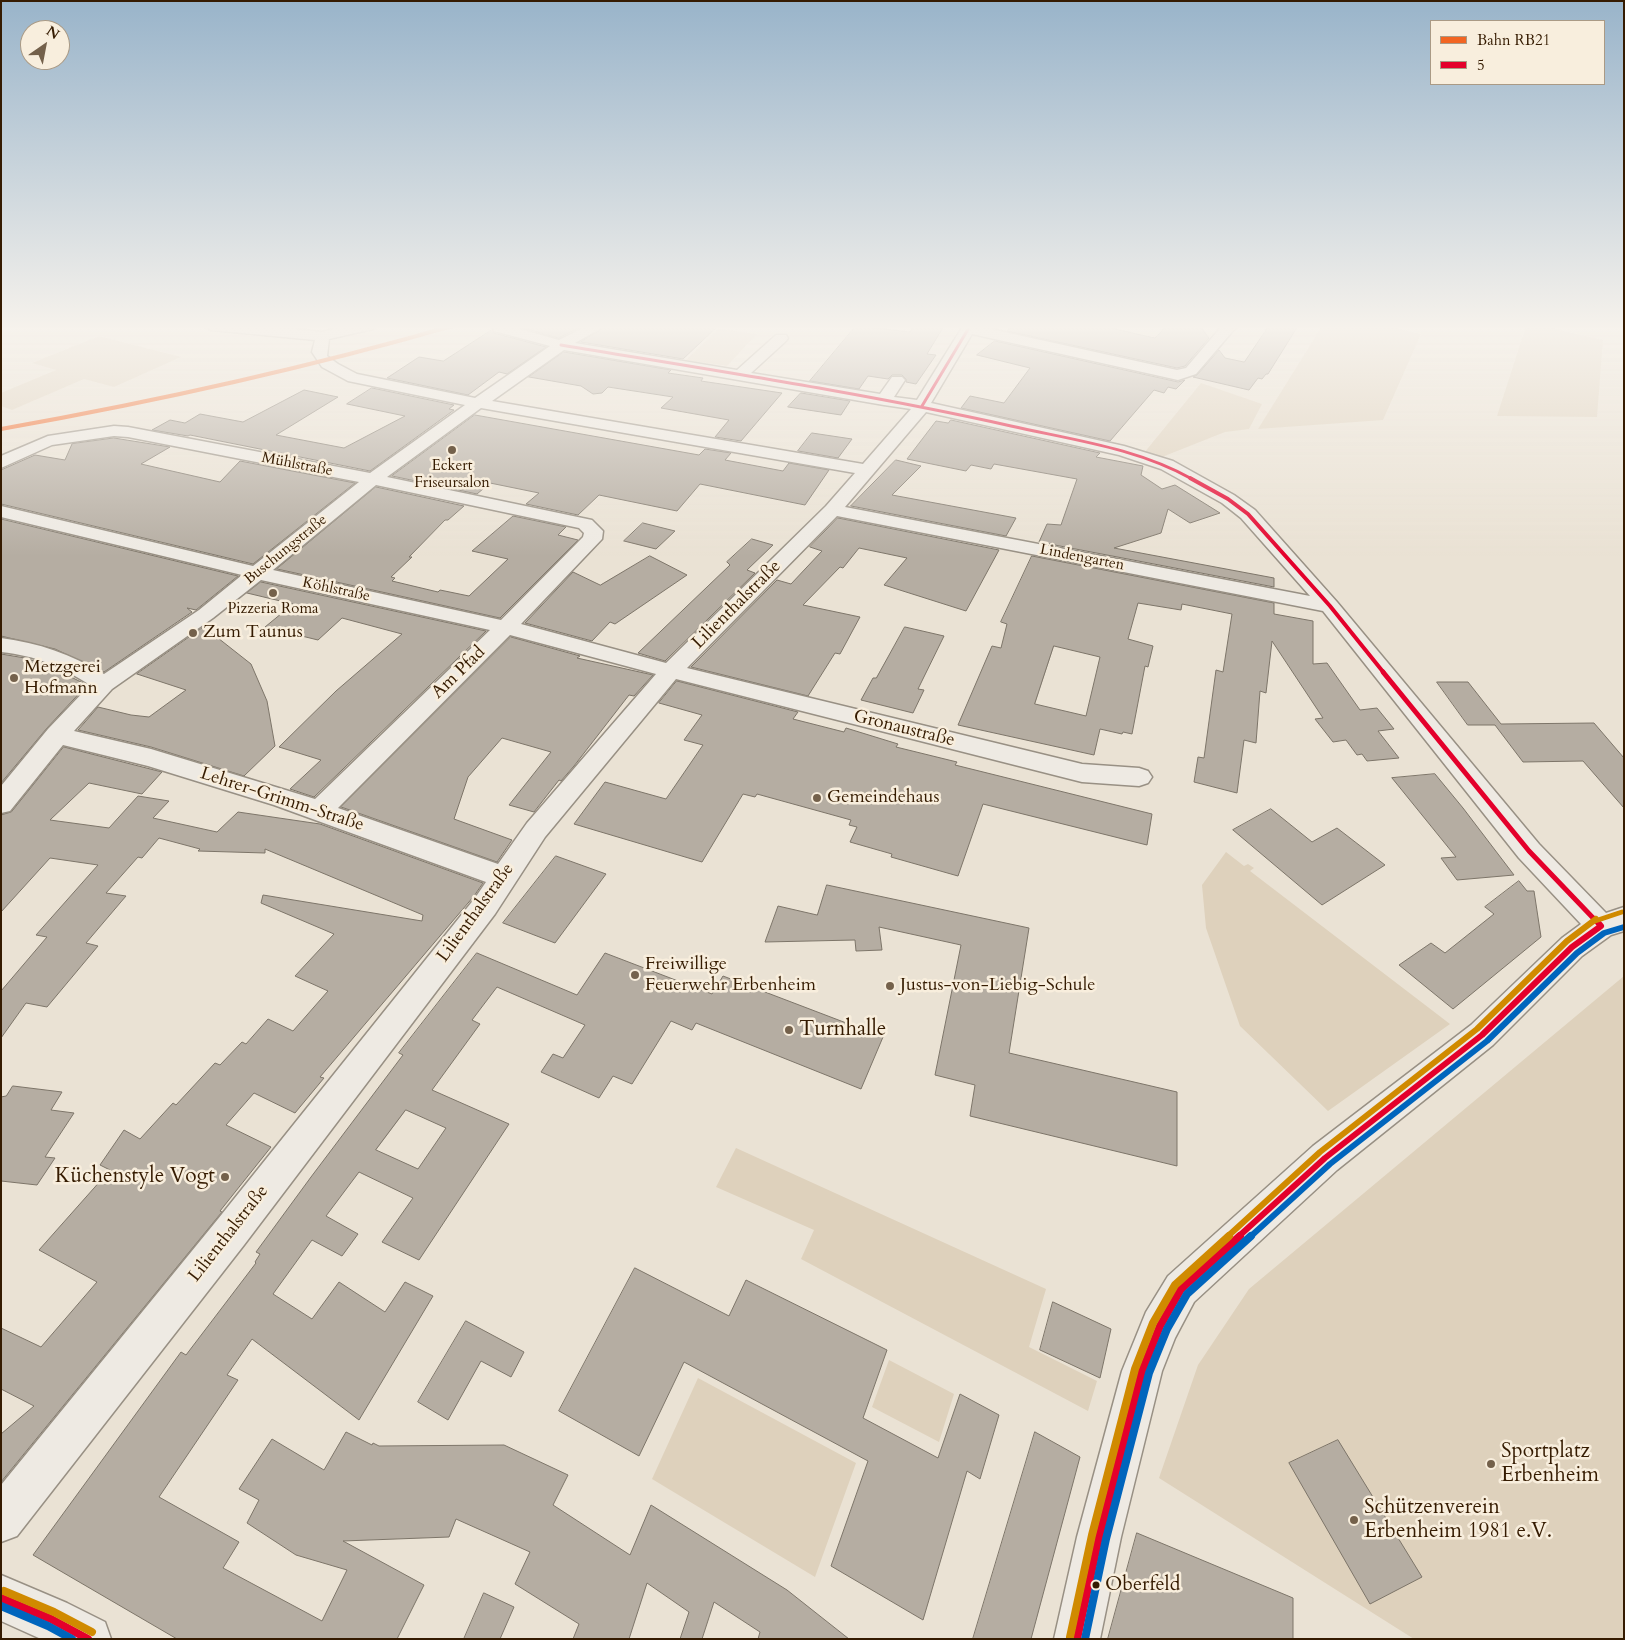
<!DOCTYPE html>
<html>
<head>
<meta charset="utf-8">
<style>
  body { margin:0 }
  #map { position:relative; width:1625px; height:1640px; overflow:hidden; background:#eae2d4; font-family:Cardo,serif }
  canvas { display:block }
  .frame { position:absolute; inset:0; border:2px solid #351b01; pointer-events:none }
  .legend { position:absolute; left:1430px; top:20px; width:175px; height:65px; box-sizing:border-box; background:#f8eedd; border:1px solid #aa9a85; margin:0; padding:6px 9px; list-style:none; font-size:15px; color:#351b01 }
  .legend li { display:flex; align-items:center; gap:10px; height:25px }
  .legend b { width:25px; border:1px solid #aa9a85 }
  .north { position:absolute; left:20px; top:20px; width:50px; height:50px; box-sizing:border-box; background:#f8eedd; border:1px solid #aa9a85; border-radius:50%; rotate:33deg; font-size:14px; font-weight:700; line-height:20px; text-align:center; color:#351b01 }
  .north::after { content:''; display:block; margin:auto; width:18px; height:22px; background:#74614b; clip-path:polygon(50% 0,100% 100%,50% 72%,0 100%) }
</style>
</head>
<body>
<div id="map">
<canvas width="1625" height="1640"></canvas>
<div class="frame"></div>
<ul class="legend">
<li><b style="height:6px;background:#f26522"></b>Bahn RB21</li>
<li><b style="height:6px;background:#e4002b"></b>5</li>
</ul>
<div class="north">N</div>
</div>
<script>
const ctx = document.querySelector('canvas').getContext('2d');
ctx.lineJoin = 'round';
function fill(path, color) { ctx.fillStyle = color; ctx.fill(path, 'evenodd'); }
function trace(path, color, width, dash) { ctx.strokeStyle = color; ctx.lineWidth = width; ctx.lineCap = dash ? 'butt' : 'round'; ctx.setLineDash(dash || []); ctx.stroke(path); }
function label(font, color, halo, rows, align = 'center') {
  ctx.font = font + ' Cardo,serif'; ctx.lineWidth = 5; ctx.setLineDash([]); ctx.textBaseline = 'middle'; ctx.strokeStyle = halo; ctx.fillStyle = color; for (const [text, x, y, turn = 0] of rows) {
    ctx.save(); ctx.translate(x, y); ctx.rotate((+turn || 0) * Math.PI / 180); ctx.textAlign = isNaN(turn) ? turn : align; if (halo) ctx.strokeText(text, 0, 0); ctx.fillText(text, 0, 0); ctx.restore();
  }
}
const green = new Path2D(`
  M1322,326H1384L1421,334L1383,420L1258,429Z
  M1526,326H1542L1603,340L1597,417L1497,416Z
  M718,329L757,334L727,366L686,360Z
  M99,336L181,357L114,387L84,379L12,410L1,406V393L56,370L32,363Z
  M1201,383L1262,404L1249,429L1225,432L1162,457L1144,453Z
  M1226,852L1244,866L1248,864L1254,868L1250,871L1450,1024L1328,1111L1240,1026L1206,928L1202,885Z
  M1624,976V1639H1414L1159,1478L1198,1365L1249,1289Z
  M736,1148L1046,1289L1029,1347L1097,1381L1088,1411L801,1259L814,1230L716,1187Z
  M889,1360L954,1394L939,1442L872,1407Z
  M698,1378L856,1463L815,1577L652,1479Z`);
const building = new Path2D(`
  M517,326H582L559,338Z
  M607,326H718L683,359L581,342Z
  M856,326L910,332L914,326H944L927,354L936,355L916,384L906,382V379L902,375H892L888,379L868,376L859,389L810,381Z
  M1013,326H1101L1155,338L1166,326H1200L1209,338L1185,366L1177,368L1007,331Z
  M1269,326H1298L1268,374H1266L1262,379L1258,378L1249,390L1193,377L1197,375L1219,350L1225,358L1244,362Z
  M492,330L494,333L546,347L507,374L499,372L468,395L387,378L419,357L443,361Z
  M995,341L1178,382L1185,380L1176,389L1168,387L1164,393L1154,390L1110,441L961,408L970,396L1004,403L1030,368L977,355Z
  M564,352L671,370L668,373L703,378L701,381L782,393L741,441L715,437L729,420L661,408L673,397L608,387L602,393L593,394L581,386L529,377Z
  M372,388L454,405L449,409L454,410L370,471L190,435L188,436L152,430L170,420L185,423L200,414L243,422L304,390L338,397L276,435L344,448L405,416L347,404Z
  M801,393L850,401L841,415L788,407Z
  M475,415L699,455L705,449L731,453L725,460L783,471L789,463L829,470L805,505L700,484L677,511L599,495L578,515L526,504L539,493L490,483L477,494L392,476Z
  M951,420L1100,453L1096,457L1143,466L1141,475L1162,489L1175,485L1220,513L1190,523L1168,509L1161,533L1114,548L1274,578V587L1039,542L1047,524L1061,525L1077,479L994,464L991,469L971,465L966,471L907,459L936,421L948,423Z
  M812,433L852,439L838,458L798,451Z
  M114,438L170,447L141,464L220,482L240,461L355,483L253,564L1,504V470L35,455L65,460L72,444Z
  M896,460L921,466L892,495L1016,518L1006,536L851,506Z
  M376,487L464,506L448,520H445L409,557H412L391,577L395,578L392,581L438,592L440,590L469,596L508,559L472,551L513,516L566,527L558,535L578,540L500,618L277,569Z
  M838,518L999,550L966,611L884,585L907,558L859,548L843,568L840,567L803,605L860,617L840,654L835,653L808,696L691,667L777,580L791,584L822,551L810,547Z
  M1,519L238,576L196,610L187,608L192,612L104,672L55,649L1,636Z
  M643,523L675,531L656,549L624,541Z
  M752,539L773,545L747,570L755,573L665,661L638,653L730,565L727,562Z
  M650,556L687,575L615,624L610,622L592,641L525,623L573,572L600,585Z
  M1032,556L1274,603V614L1313,621V664L1327,663L1360,710L1377,708L1394,729L1378,731L1399,758L1367,761L1362,754L1357,755L1346,740L1333,742L1315,719L1323,718L1272,641L1266,693L1260,691L1256,743L1244,740L1237,793L1194,782L1198,757L1204,758L1216,670L1223,672L1232,614L1182,604L1181,610L1138,603L1128,639L1153,646L1148,667L1145,666L1132,734L1123,732L1122,734L1100,729L1094,755L958,725L992,646L1001,648L1007,624L1001,622ZM1054,646L1100,657L1086,716L1035,704Z
  M261,582L486,631L314,797L290,789L321,760L279,747L336,691L402,634L342,618L318,640L265,627L293,604L247,593Z
  M204,627L251,664L267,701L275,746L244,776L151,747L78,730L98,707L131,715L149,717L186,690L137,674Z
  M905,627L944,636L918,689L924,690L913,713L861,700L873,678H876Z
  M511,637L580,656L577,658L653,675L634,696L629,695L574,766L561,781L559,780L534,812L509,805L551,752L502,738L468,777L454,819L512,840L497,862L341,807Z
  M1,654L25,658L47,665L87,685L47,728L1,783Z
  M677,681L798,712L793,719L844,732L846,728L898,744L896,747L957,762L955,765L1152,814L1147,845L983,804L958,876L891,857L892,854L850,842L857,827L849,825L851,820L757,794L755,797L743,794L702,862L574,824L605,782L666,799L703,745L684,740L702,715L659,703Z
  M1437,682H1468L1501,724L1594,723L1624,758V808L1583,761L1523,762L1495,725H1468Z
  M64,747L162,772L142,794L89,783L50,820L109,828L138,796L169,801L153,818L217,832L238,812L320,824L483,883L474,896L320,1077L324,1078L295,1113L254,1093L226,1125L271,1147L220,1211L222,1212L217,1218L1,1482V1434L34,1406L1,1389V1328L41,1347L97,1282L39,1250L110,1170L100,1165L124,1130L140,1139L173,1103L176,1105L215,1063L220,1065L242,1042L246,1044L268,1019L293,1031L328,991L295,976L334,934L261,903L263,895L422,921L423,915L265,849V853L198,851L200,849L159,838L142,858L138,857L106,893L126,896L86,943L98,946L47,1007L26,1003L1,1038V991L47,937L36,935L98,865L50,858L1,912V815L11,812Z
  M1435,774L1463,808L1514,875L1457,880L1441,858L1456,857L1392,778Z
  M1271,809L1312,842L1337,828L1385,865L1322,905L1233,830Z
  M556,856L606,874L555,943L503,923Z
  M1519,881L1527,891H1534L1541,937L1453,1009L1399,965L1431,943L1445,953L1494,914L1485,907Z
  M827,885L1029,928L1009,1053L1177,1092V1166L970,1116L975,1085L935,1075L961,945L879,927L882,950L856,951L855,940L765,942L778,906L817,915Z
  M477,953L577,995L605,953L712,994L723,976L883,1037L861,1089L696,1023L692,1030L671,1021L632,1084L613,1076L599,1098L541,1072L553,1054L563,1058L585,1025L497,987L472,1020L480,1024L432,1090L509,1124L419,1260L382,1242L413,1198L359,1172L326,1216L358,1234L342,1256L312,1240L273,1294L312,1319L339,1282L385,1312L405,1282L433,1296L359,1420L252,1339L227,1375L238,1380L159,1497L239,1542L223,1568L322,1621L347,1570L296,1555L247,1523L259,1500L239,1489L272,1439L324,1470L346,1432L372,1445L373,1443L379,1446L504,1445L568,1475L553,1505L630,1555L651,1505L787,1590L849,1639H758L760,1632L714,1602L702,1639H680L689,1612L647,1583L629,1639H573L579,1624L515,1584L530,1552L456,1519L449,1537L343,1541L424,1585L397,1639H177L33,1555L181,1352L186,1355L256,1263L255,1262L260,1254L256,1252L311,1177L403,1055L399,1053ZM406,1110L446,1128L418,1169L376,1150Z
  M13,1086L62,1092L51,1110L74,1113L45,1157L55,1158L37,1185L1,1181V1097L6,1096Z
  M635,1268L729,1316L746,1280L887,1350L863,1418L938,1458L960,1394L999,1415L980,1479L967,1471L923,1620L831,1566L868,1461L684,1362L639,1456L559,1411Z
  M1053,1302L1111,1329L1100,1378L1040,1350Z
  M466,1321L524,1352L511,1377L481,1361L448,1420L418,1402Z
  M1035,1432L1080,1457L1031,1639H973Z
  M1338,1440L1422,1577L1370,1604L1289,1463Z
  M1137,1533L1293,1598V1639H1108Z
  M484,1593L514,1607L500,1639H464Z`);
const minor = new Path2D(`
  M204,326H261L322,332L347,326H375L373,329L329,339L327,356L338,364L357,374L475,398L550,346L494,331L493,326H509L559,340L587,326H605L575,343L737,370L776,335H786L788,338L786,341L751,373L880,394L892,377H902L905,380L894,397L917,400L963,326H977L1177,370L1186,368L1222,326H1237L1196,374L1178,380L972,334L931,403L1124,446L1173,461L1234,495L1255,510L1337,602L1539,844L1606,913L1624,907V931L1611,935L1582,956L1493,1045L1337,1170L1194,1302L1175,1338L1162,1371L1121,1537L1100,1639H1054L1077,1537L1122,1371L1146,1312L1168,1276L1313,1146L1471,1025L1562,938L1581,924L1519,858L1323,611L837,516L687,668L1082,764L1139,768L1148,771L1152,777L1148,783L1139,786L1082,782L676,679L545,837L495,914L244,1245L17,1536L1,1542V1485L218,1219L475,898L486,882L274,805L148,766L63,745L10,811L1,813V786L48,729L90,685C60,666 37,656 1,652V638C39,643 71,654 104,674L199,610L242,575L1,517V506L253,566L359,482L128,437L114,436L52,445L1,468V456L48,436L114,426L128,427L370,473L465,405L348,381L322,367L312,352L315,340L211,330ZM564,350L884,405L911,409L863,464L492,401ZM481,408L855,473L826,506L666,663L521,624L602,539L603,531L592,520L387,477ZM926,412L1119,455L1161,469L1222,503L1241,518L1310,596L845,507ZM376,485L579,528L584,533L583,537L501,620L273,570ZM261,580L490,630L315,799L151,749L74,731L112,689L213,618ZM510,635L656,674L527,823L498,864L338,808Z
  M1,1575L67,1603L105,1622L111,1639H41L1,1621Z`);
const bus1Far4 = new Path2D(`
  M561,345C711,370 863,393 1011,426C1073,440 1137,448 1192,479
  M922,406L970,326`);
const bus1Far3 = new Path2D(`
  M1190,478L1228,499L1248,514L1330,606L1384,673`);
const bus1Far2 = new Path2D(`
  M1383,672L1529,851L1596,921`);
const bus1Far1 = new Path2D(`
  M1595,919L1601,926
  M1238,1237L1325,1158L1482,1035L1572,947L1601,926`);
const bus1 = new Path2D(`
  M1,1598L51,1619L88,1639
  M1077,1639L1099,1537L1142,1371L1160,1326L1181,1289L1240,1236`);
const bus2Far1 = new Path2D(`
  M1250,1237L1330,1164L1487,1041L1577,953L1604,933L1624,927`);
const bus2 = new Path2D(`
  M1,1606L48,1626L72,1639
  M1085,1639L1106,1539L1149,1373L1167,1329L1187,1294L1251,1236`);
const bus3Far2 = new Path2D(`
  M1595,921L1622,912`);
const bus3Far1 = new Path2D(`
  M1227,1237L1320,1152L1477,1029L1567,941L1596,919`);
const bus3 = new Path2D(`
  M4,1591L54,1612L92,1632
  M1070,1637L1092,1535L1135,1369L1153,1323L1175,1285L1229,1236`);
const rail1 = new Path2D(`
  M1,429C153,402 303,369 452,326`);
const markers = [
  [452,450,5,"#74614b"],
  [273,593,5,"#74614b"],
  [193,633,5,"#74614b"],
  [14,678,5,"#74614b"],
  [817,798,5,"#74614b"],
  [635,975,5,"#74614b"],
  [890,986,5,"#74614b"],
  [789,1030,5,"#74614b"],
  [225,1177,5,"#74614b"],
  [1491,1464,5,"#74614b"],
  [1354,1520,5,"#74614b"],
  [1096,1585,4.5,"#351b01"]
];
const farStreetnames = [
  ["Mühlstraße",297,465,11],
  ["Buschungstraße",286,550,-39],
  ["Lindengarten",1082,558,11],
  ["Köhlstraße",336,590,12]
];
const farPoinames = [
  ["Eckert",452,467],
  ["Friseursalon",452,484],
  ["Pizzeria Roma",273,610]
];
const streetNames = [
  ["Lilienthalstraße",737,605,-45],
  ["Am Pfad",459,673,-44],
  ["Gronaustraße",904,729,14],
  ["Lehrer-Grimm-Straße",282,800,18],
  ["Lilienthalstraße",476,913,-54],
  ["Lilienthalstraße",229,1234,-52]
];
const poiNames = [
  ["Zum Taunus",203,633],
  ["Metzgerei",24,668],
  ["Hofmann",24,689],
  ["Gemeindehaus",827,798],
  ["Freiwillige",645,965],
  ["Feuerwehr Erbenheim",645,986],
  ["Justus-von-Liebig-Schule",900,986]
];
const nearBusnames = [
  ["Oberfeld",1105,1585]
];
const nearPoinames = [
  ["Turnhalle",799,1030],
  ["Küchenstyle Vogt",215,1177,"right"],
  ["Sportplatz",1501,1452],
  ["Erbenheim",1501,1476],
  ["Schützenverein",1364,1508],
  ["Erbenheim 1981 e.V.",1364,1532]
];
fill(green, '#ded1bc');
fill(building, '#b5ada2');
trace(building, '#7d7569', 1);
trace(minor, '#989084', 3);
fill(minor, '#eeeae3');
trace(bus1Far4, '#e4002b', 3);
trace(bus1Far3, '#e4002b', 4);
trace(bus1Far2, '#e4002b', 5);
trace(bus1Far1, '#e4002b', 6);
trace(bus1, '#e4002b', 8);
trace(bus2Far1, '#0065bd', 6);
trace(bus2, '#0065bd', 8);
trace(bus3Far2, '#d08a00', 5);
trace(bus3Far1, '#d08a00', 6);
trace(bus3, '#d08a00', 8);
trace(rail1, '#f26522', 4);
const sky = ctx.createLinearGradient(0, 0, 0, 556);
sky.addColorStop(0, '#99b4ca');
sky.addColorStop(0.59, '#f6f2ec');
sky.addColorStop(1, '#f6f2ec00');
ctx.fillStyle = sky;
ctx.fillRect(0, 0, 1625, 556);
for (const [x, y, r, color] of markers) { const dot = new Path2D(); dot.arc(x, y, r, 0, 2 * Math.PI); ctx.fillStyle = color; ctx.fill(dot); trace(dot, '#f8eedd', 2); }
label('15px', '#351b01', '#f8eedd', farStreetnames);
label('15px', '#351b01', '#f8eedd', farPoinames);
label('18px', '#351b01', '#f8eedd', streetNames);
label('18px', '#351b01', '#f8eedd', poiNames, 'left');
label('20px', '#351b01', '#f8eedd', nearBusnames, 'left');
label('21px', '#351b01', '#f8eedd', nearPoinames, 'left');
</script>
</body>
</html>
